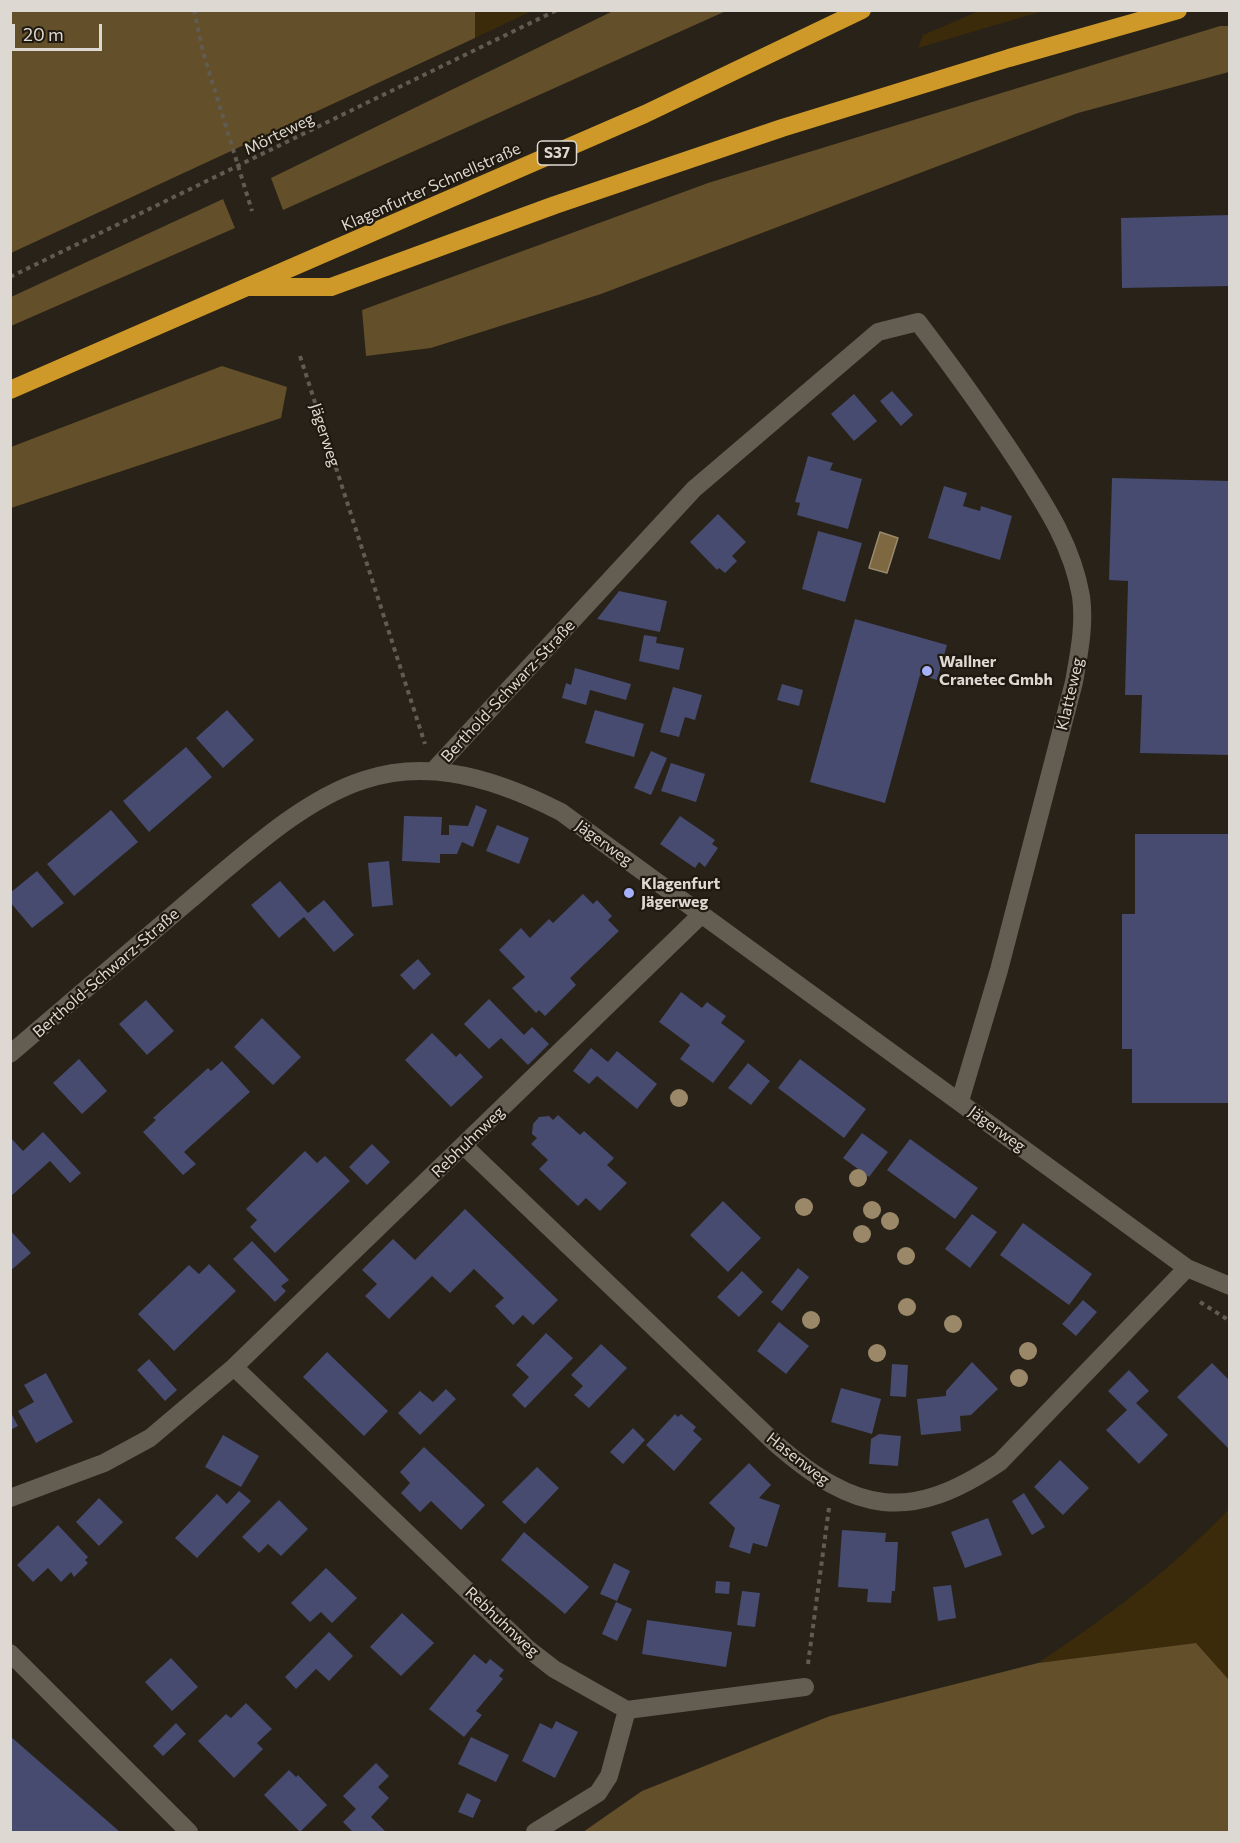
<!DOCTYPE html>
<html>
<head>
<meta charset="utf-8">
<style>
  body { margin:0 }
  #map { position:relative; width:1240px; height:1843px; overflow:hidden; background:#282218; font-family:Commissioner,sans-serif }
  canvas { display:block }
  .frame { position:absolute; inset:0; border:12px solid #ddd9d2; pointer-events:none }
  .scale { position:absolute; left:12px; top:24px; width:90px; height:27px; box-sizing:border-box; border:3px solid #ddd9d2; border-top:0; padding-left:8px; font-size:18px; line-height:21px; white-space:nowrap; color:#ddd9d2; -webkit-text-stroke:4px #1f190f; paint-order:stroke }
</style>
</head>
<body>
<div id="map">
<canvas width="1240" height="1843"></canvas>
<div class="frame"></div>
<div class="scale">20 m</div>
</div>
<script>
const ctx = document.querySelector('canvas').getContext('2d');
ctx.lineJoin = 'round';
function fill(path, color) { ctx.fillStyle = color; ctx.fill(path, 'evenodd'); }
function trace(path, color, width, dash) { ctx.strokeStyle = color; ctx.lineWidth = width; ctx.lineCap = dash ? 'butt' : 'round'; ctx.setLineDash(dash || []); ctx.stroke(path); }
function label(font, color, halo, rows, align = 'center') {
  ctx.font = font + ' Commissioner,sans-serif'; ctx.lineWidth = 4.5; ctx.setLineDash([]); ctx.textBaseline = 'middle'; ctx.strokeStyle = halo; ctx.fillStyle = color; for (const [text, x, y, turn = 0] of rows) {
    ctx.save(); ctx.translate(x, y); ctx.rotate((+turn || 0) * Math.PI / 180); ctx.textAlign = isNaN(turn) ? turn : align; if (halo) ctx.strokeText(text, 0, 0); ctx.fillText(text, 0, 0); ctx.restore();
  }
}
const green = new Path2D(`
  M475,10L532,11L475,38Z
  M979,11H1043L918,48L923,35Z
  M1229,1509V1680L1196,1643L1038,1663C1107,1617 1172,1569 1229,1509Z`);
const forest = new Path2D(`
  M10,11H475V38L11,253Z
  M613,11H726L283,210L271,178Z
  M1220,26H1229V72L1078,113L601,294L431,348L366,356L362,310L708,183Z
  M223,199L235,228L11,326V297Z
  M222,366L287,387L281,418L11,508V447Z
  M1196,1643L1229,1680V1832H583L642,1791L830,1716L1038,1663Z`);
const water = new Path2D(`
  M880,532L898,538L887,573L869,568Z`);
const building = new Path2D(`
  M1230,215V286L1122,288L1121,218Z
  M892,391L913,415L901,426L880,401Z
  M854,394L877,421L854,441L831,414Z
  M808,456L833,463L830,470L862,479L848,529L797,515L800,503L795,502Z
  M1112,478L1230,481V755L1140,753L1142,695H1125L1128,581L1109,580Z
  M944,486L967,493L963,506L980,511L981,506L1012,516L1000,560L928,538Z
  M718,514L746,542L732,556L737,561L725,573L719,568L717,570L690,542Z
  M818,531L862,543L845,602L802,589Z
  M619,591L667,601L660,632L597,619Z
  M855,619L947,645L937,680L920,675L885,803L810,782Z
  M644,635L657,637L656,643L684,648L679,670L639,661Z
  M575,668L631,684L626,700L590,690L586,705L562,698L566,683L571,685Z
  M782,684L803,690L799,706L777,700Z
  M673,687L702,695L695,720L685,717L679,737L660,732Z
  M227,710L254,740L223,768L196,738Z
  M595,710L644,724L634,757L585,743Z
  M186,747L212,777L149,832L123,801Z
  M651,751L667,758L651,795L634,788Z
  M671,763L705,774L696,802L661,791Z
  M476,805L487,810L473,847L462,842L457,854H440V863L402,861L404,816L442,817L441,835H449V825L468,826Z
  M111,810L138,842L74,896L47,864Z
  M680,816L715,840L712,844L718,848L705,867L699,862L695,868L660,844Z
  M497,825L529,838L519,864L486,851Z
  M1135,834H1230V1103H1132V1049H1122V914H1135Z
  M389,861L393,905L372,907L368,863Z
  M37,871L64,903L32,928L10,902V893Z
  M280,881L308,913L324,900L354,935L334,952L304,917L279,938L251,905Z
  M583,894L593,904L597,900L612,916L608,920L619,931L570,978L576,985L545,1016L539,1010L536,1013L512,988L525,977L499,950L521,928L530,938L549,919L553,923Z
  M418,959L431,974L414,990L400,975Z
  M681,992L702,1008L707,1002L726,1016L721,1023L745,1041L713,1083L680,1059L690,1045L659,1022Z
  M489,999L524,1035L532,1027L549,1044L528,1065L501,1038L489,1049L464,1024Z
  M146,1000L174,1031L147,1055L119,1024Z
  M262,1018L301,1057L273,1085L234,1047Z
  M432,1033L456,1057L460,1053L483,1077L451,1107L405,1060Z
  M591,1048L608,1062L617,1051L657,1084L637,1109L597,1076L589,1084L573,1071Z
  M79,1059L107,1091L82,1114L53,1083Z
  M800,1059L866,1109L844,1138L778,1088Z
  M222,1061L250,1092L184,1152L196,1164L183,1175L143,1132L156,1120L153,1118L208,1068L211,1071Z
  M748,1063L770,1081L751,1105L728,1088Z
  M558,1115L580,1135L584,1131L614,1158L607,1165L627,1183L600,1211L586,1198L578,1206L539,1169L548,1160L531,1144L537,1138L532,1134L533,1124L539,1117L549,1116L553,1120Z
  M43,1132L81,1173L70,1183L50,1161L10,1197V1137L23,1151Z
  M862,1133L888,1152L869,1177L843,1158Z
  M910,1139L978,1188L955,1219L887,1170Z
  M372,1144L390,1162L367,1185L349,1167Z
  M305,1151L317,1163L325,1156L350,1181L275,1253L250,1227L257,1220L246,1209Z
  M723,1201L761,1238L728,1272L690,1235Z
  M465,1209L558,1300L533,1325L523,1315L513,1325L495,1306L504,1298L474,1269L450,1293L432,1276L389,1319L365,1296L377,1284L362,1270L393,1239L415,1260Z
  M972,1214L997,1232L970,1268L945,1249Z
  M1023,1223L1092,1274L1069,1305L1000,1255Z
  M10,1230L31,1253L10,1271Z
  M252,1241L289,1280L281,1286L286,1291L275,1302L233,1259Z
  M209,1264L236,1291L174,1351L138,1314L189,1265L199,1274Z
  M798,1268L809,1277L782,1311L771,1302Z
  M742,1271L763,1292L739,1317L717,1297Z
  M1083,1300L1097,1312L1076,1336L1062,1324Z
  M779,1322L809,1346L786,1374L757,1351Z
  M546,1333L573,1358L525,1408L512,1395L529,1377L516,1365Z
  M601,1344L627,1368L589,1408L574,1395L583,1386L571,1375Z
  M327,1352L388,1411L364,1436L303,1377Z
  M149,1359L177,1390L165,1401L137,1370Z
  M972,1362L998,1389L971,1415L960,1416L961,1431L921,1435L917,1399L946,1396V1391Z
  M1212,1363L1230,1381V1450L1177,1397Z
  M892,1364L908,1365L906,1397L890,1396Z
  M1129,1370L1149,1391L1136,1403L1168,1435L1139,1464L1106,1430L1127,1410L1108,1391Z
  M46,1373L73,1422L36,1443L18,1411L34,1402L24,1385Z
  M841,1388L881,1399L872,1434L831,1422Z
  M446,1389L456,1399L420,1435L398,1413L420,1391L433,1402Z
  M10,1411L18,1426L10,1430Z
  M675,1414L678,1417L681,1414L696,1427L693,1431L702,1439L674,1471L646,1445Z
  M633,1428L645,1440L623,1464L610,1452Z
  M879,1434L901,1436L898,1466L869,1464L871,1439Z
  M223,1435L259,1456L241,1487L205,1467Z
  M424,1447L485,1505L461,1530L431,1501L420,1512L401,1493L410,1483L400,1472Z
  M1060,1460L1089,1488L1063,1515L1034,1487Z
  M749,1463L771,1485L759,1498L780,1505L767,1547L753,1543L750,1554L729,1547L735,1528L709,1503Z
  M537,1467L559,1488L525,1524L502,1502Z
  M239,1491L251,1501L197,1558L175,1538L217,1494L227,1504Z
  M1024,1493L1045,1527L1032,1535L1012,1501Z
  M99,1498L123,1522L99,1546L76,1522Z
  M279,1500L308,1529L281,1556L268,1544L259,1553L242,1537Z
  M988,1518L1002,1555L965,1568L951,1532Z
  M58,1525L88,1557L85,1560L88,1563L74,1577L71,1572L61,1582L48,1568L33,1582L17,1565Z
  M842,1530L886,1533L885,1542H898L895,1591H892L891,1603L867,1602L868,1589L838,1587Z
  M524,1532L589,1587L565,1614L501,1560Z
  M614,1563L630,1571L617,1601L600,1594Z
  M326,1568L357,1598L332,1623L321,1612L310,1622L291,1603Z
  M716,1581L730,1582L729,1594L715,1593Z
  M951,1585L956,1618L938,1621L933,1587Z
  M742,1591L760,1593L755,1627L737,1625Z
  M616,1602L632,1609L617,1641L602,1634Z
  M402,1613L434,1643L401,1676L370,1647Z
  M647,1620L732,1632L726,1667L642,1654Z
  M329,1632L353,1656L329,1681L316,1669L296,1689L285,1677Z
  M474,1654L486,1664L490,1659L504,1670L499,1676L503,1679L476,1711L482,1715L464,1737L429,1709Z
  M171,1658L198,1687L172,1711L145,1682Z
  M246,1703L272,1729L257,1743L263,1749L234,1778L198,1741L226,1714L231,1718Z
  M556,1721L578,1732L555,1778L522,1761L540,1723L552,1729Z
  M176,1723L186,1734L163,1756L153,1746Z
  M10,1736L120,1832H10Z
  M471,1737L509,1755L496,1782L458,1764Z
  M376,1763L389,1776L378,1787L389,1798L371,1817L386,1832H353L343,1822L356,1809L343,1796Z
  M289,1770L296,1777L298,1775L327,1805L300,1832L264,1795Z
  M467,1793L481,1800L473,1818L458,1812Z`);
const path = new Path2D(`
  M194,10L203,52L252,211
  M10,277L557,10
  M300,356L425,744
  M1200,1302L1230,1321
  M808,1664L829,1508`);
const minor = new Path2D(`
  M434,770L694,489L878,332L918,322C953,368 987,415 1019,464C1046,506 1072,545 1081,596C1085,625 1079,653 1074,682L999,970L960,1101
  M10,1054C70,1003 130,951 190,900C320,789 389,724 561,812L1187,1268L1230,1286
  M464,1146L775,1443C855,1513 909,1524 1000,1462L1187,1268
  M234,1367L527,1648L554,1669L627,1710L805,1687
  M10,1498L104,1463L150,1438L234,1367L701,915
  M10,1653L189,1832
  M535,1832L598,1793L609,1776L627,1710`);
const highway = new Path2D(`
  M248,287H331L555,205L782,128L1009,58L1178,10
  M10,390L645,114L862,10`);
const trees = [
  [679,1098],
  [858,1178],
  [804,1207],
  [872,1210],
  [890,1221],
  [862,1234],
  [906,1256],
  [907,1307],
  [811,1320],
  [953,1324],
  [1028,1351],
  [877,1353],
  [1019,1378]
];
const markers = [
  [927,671,6,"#a5b1fc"],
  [629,893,6,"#a5b1fc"]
];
const shields = [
  [557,153,39]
];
const shieldNames = [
  ["S37",557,153]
];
const streetNames = [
  ["Mörteweg",279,134,-26],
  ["Klagenfurter Schnellstraße",431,187,-24],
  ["Jägerweg",325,435,72],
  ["Berthold-Schwarz-Straße",508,691,-47],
  ["Klatteweg",1070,694,-77],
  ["Jägerweg",604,843,36],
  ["Berthold-Schwarz-Straße",106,973,-41],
  ["Jägerweg",997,1129,36],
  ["Rebhuhnweg",468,1142,-44],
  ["Hasenweg",798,1459,38],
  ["Rebhuhnweg",502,1622,43]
];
const poiNames = [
  ["Wallner",939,662],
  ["Cranetec Gmbh",939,680],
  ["Klagenfurt",641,884],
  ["Jägerweg",641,902]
];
fill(green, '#3b2b0a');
fill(forest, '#634f29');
fill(water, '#7d6842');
trace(water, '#9a8a6d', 1.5);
fill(building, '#464b6f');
trace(path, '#615c53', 4, [4.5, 4.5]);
trace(minor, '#645d52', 18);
trace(highway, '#ce9928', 18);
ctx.fillStyle = '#9b8868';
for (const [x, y] of trees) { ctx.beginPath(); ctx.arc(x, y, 9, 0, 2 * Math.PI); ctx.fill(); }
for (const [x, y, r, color] of markers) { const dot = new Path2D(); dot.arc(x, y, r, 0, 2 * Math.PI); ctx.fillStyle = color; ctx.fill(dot); trace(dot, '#1f190f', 2); }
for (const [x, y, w] of shields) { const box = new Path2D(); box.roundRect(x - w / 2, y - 12, w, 24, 4.5); ctx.fillStyle = '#1f190f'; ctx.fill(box); trace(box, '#ddd9d2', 1.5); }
label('bold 15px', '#ddd9d2', null, shieldNames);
label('16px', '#ddd9d2', '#1f190f', streetNames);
label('bold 16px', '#ddd9d2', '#1f190f', poiNames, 'left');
</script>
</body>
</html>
